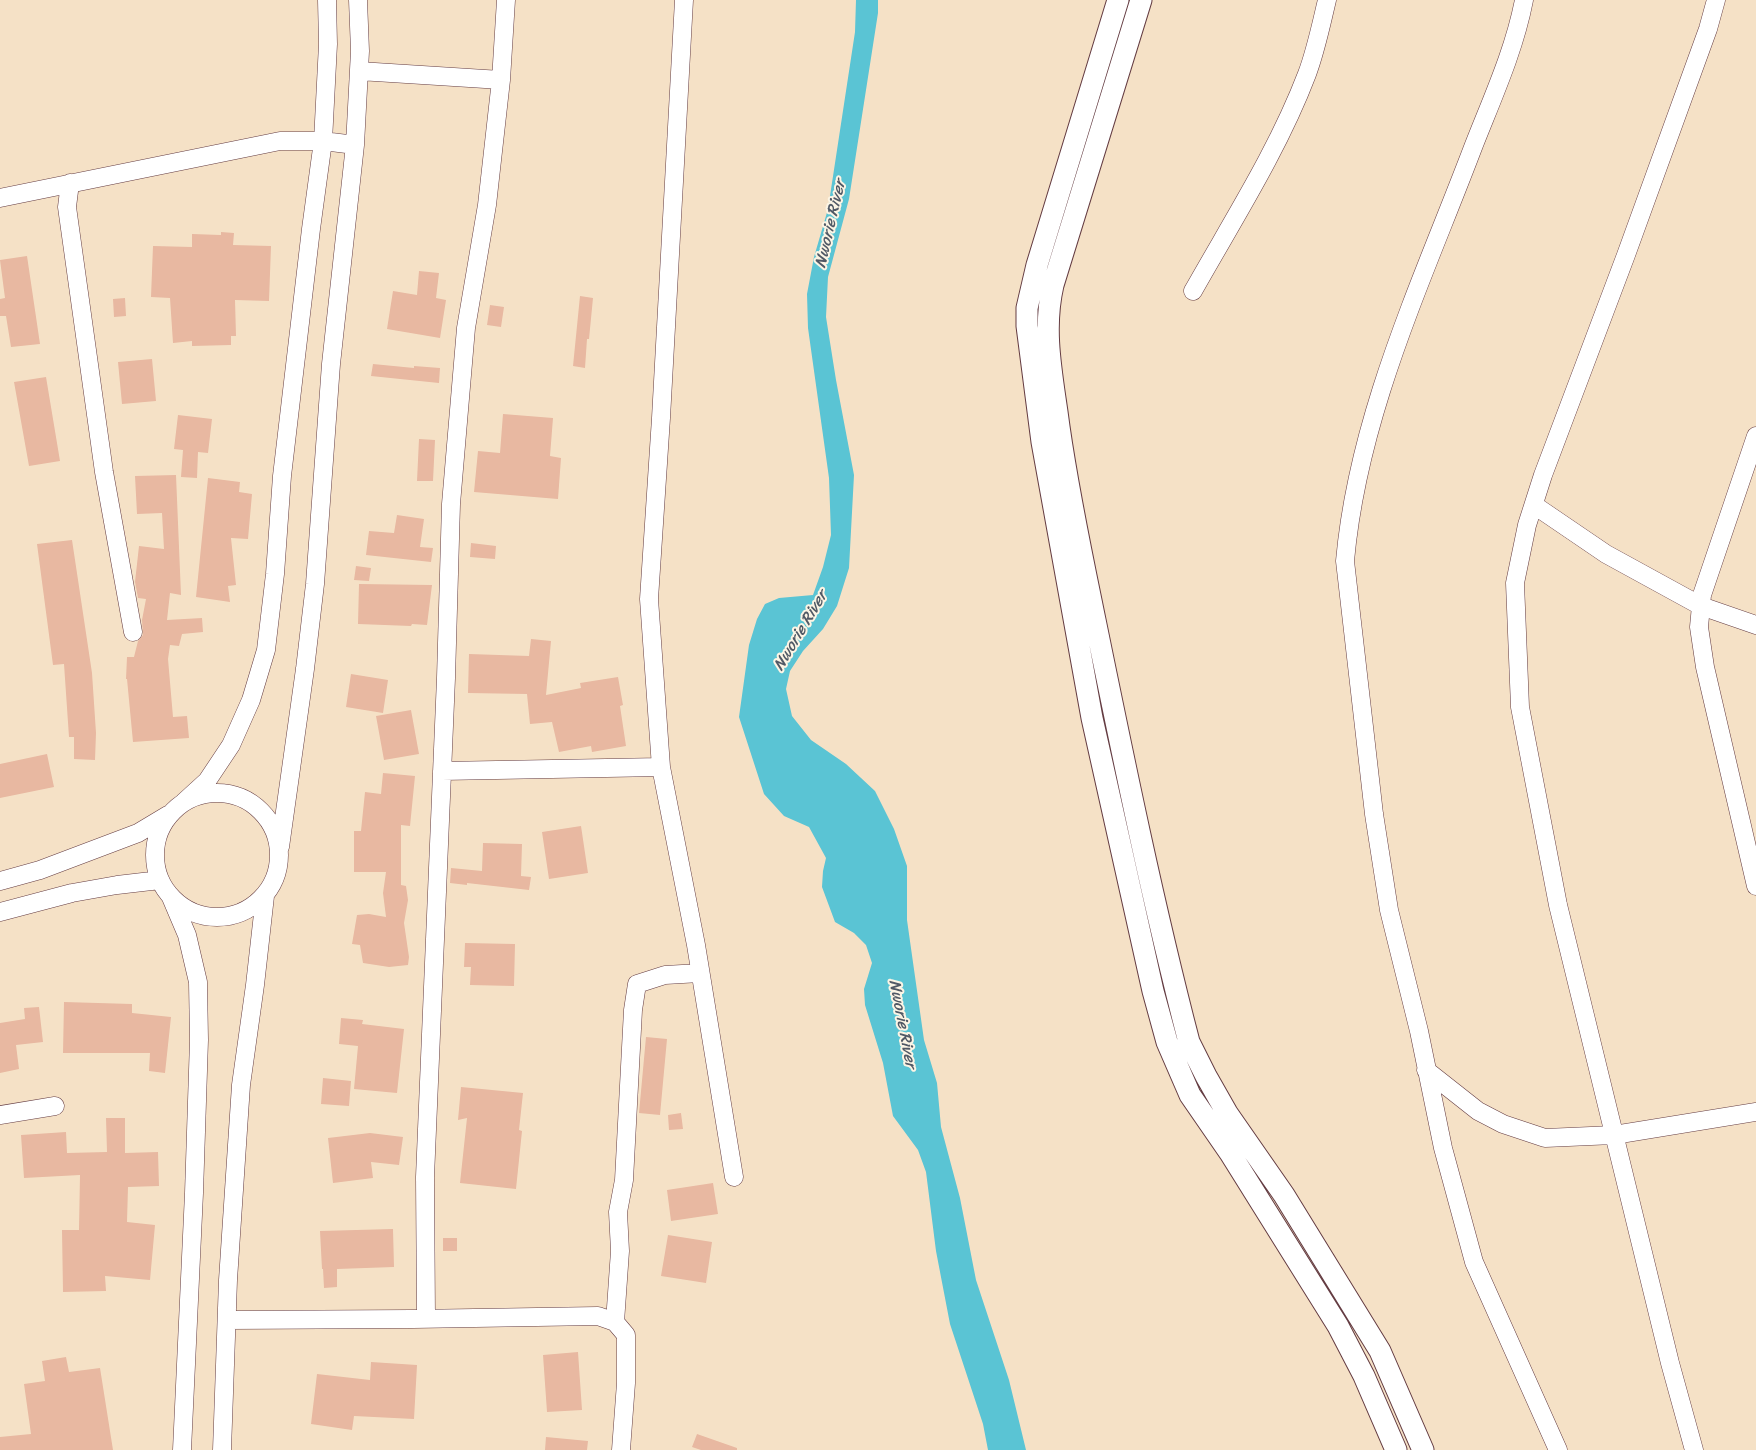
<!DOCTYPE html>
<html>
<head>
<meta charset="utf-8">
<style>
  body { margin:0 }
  canvas { display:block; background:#f5e1c6 }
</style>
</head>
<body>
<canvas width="1756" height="1450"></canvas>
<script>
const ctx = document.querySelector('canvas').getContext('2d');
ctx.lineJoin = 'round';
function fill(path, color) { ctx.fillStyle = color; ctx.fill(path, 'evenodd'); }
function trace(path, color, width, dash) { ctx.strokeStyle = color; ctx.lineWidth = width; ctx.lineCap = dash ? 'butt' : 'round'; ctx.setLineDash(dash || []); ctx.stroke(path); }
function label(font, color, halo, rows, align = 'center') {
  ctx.font = font + ' Sriracha,sans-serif'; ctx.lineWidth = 4; ctx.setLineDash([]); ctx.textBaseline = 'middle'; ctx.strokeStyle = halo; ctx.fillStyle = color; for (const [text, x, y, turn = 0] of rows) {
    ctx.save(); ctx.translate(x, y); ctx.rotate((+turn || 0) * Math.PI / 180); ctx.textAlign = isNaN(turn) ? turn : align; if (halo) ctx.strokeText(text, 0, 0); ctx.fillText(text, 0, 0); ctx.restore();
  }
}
const water = new Path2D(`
  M856,0H878V13L849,199L828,277L826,317L836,380L854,475L849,568L837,606L823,629L803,651L790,671L786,689L792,716L811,740L846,764L875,791L894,829L907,866V920L924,1040L937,1083L941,1127L960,1198L976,1280L1009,1380L1026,1450H988L983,1424L950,1324L936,1251L926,1172L918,1150L893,1116L883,1063L865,1005L864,989L872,963L866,945L854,933L835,922L822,887L823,871L826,858L809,827L784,816L764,794L739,717L749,645L757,619L765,604L779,598L813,595L823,567L831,535L829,478L808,328L807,294L814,257L828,209L855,32Z`);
const building = new Path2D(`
  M221,232L234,233L233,245L271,246L269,301L235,300L236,336H231V345L192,346V341L173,343L170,298L151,297L153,246L192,247V234L221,235Z
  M27,256L40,344L11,347L6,316H0V299L5,298L0,260Z
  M419,271L439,273L436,298L446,300L440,338L387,329L393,291L417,295Z
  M580,296L593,298L589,339H587L585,368L573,366Z
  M125,298L126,316L114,317L113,299Z
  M490,305L504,307L501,327L487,325Z
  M152,359L156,401L122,404L118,362Z
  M373,364L414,368V366L440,368L439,383L371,376Z
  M46,377L60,461L29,466L14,382Z
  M503,414L553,418L550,456L561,458L558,499L474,492L478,451L500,453Z
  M178,415L212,419L208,453L198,452L197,478L181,477L183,450L174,449Z
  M419,439L435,440L433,481H417Z
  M176,475L181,595L170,593L167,620L202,618L203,632L182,634L179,646L170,645L168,659L173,717L187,716L189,738L133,742L127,679H126L127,657H134L138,641L143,635L142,620L146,599L138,598L135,582L139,546L164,549L162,513L137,514L135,476Z
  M208,478L240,482L239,492L252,494L248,539L231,538L236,585L228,586L230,602L196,597Z
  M397,515L424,519L420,547L433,548L431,562L366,555L369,531L394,533Z
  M72,540L92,673L96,733L95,760L74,759V737H69L64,664L53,665L37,544Z
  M471,543L496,546L495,559L470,557Z
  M356,566L371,568L369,581L354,580Z
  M359,584L432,585L427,625L412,624L411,626L358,624Z
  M531,639L551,641L546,695L581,688L580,683L618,677L623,705L620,706L626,746L592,752L591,746L559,752L552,722L530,724L527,694L468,693L469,654L529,656Z
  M351,674L388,680L383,713L346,707Z
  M411,710L419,754L384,760L376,716Z
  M47,754L54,787L0,798V764Z
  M383,773L415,776L410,826L401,825V885L406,886L408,900L404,923L409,957L408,965L389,967L363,963L360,945L352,944L357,915L369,914L386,917L383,893L386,872H354V831H361L365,792L381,794Z
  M581,826L588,873L549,879L542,832Z
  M483,843L522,844L521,876L531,877L529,890L467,883V885L450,883L451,868L482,871Z
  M465,943L515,944L514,986L470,985L471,967H464Z
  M64,1002L132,1004V1013L171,1017L165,1073L149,1071L150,1053H63Z
  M39,1007L43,1042L16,1045L19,1069L0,1073V1023L25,1019L24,1008Z
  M341,1018L363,1020L362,1024L404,1029L397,1093L354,1089L358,1046L339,1044Z
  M646,1037L667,1039L660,1115L639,1113Z
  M323,1078L351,1081L349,1106L321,1104Z
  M461,1087L523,1093L519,1130L522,1131L516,1189L460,1183L467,1118L458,1120Z
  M681,1113L683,1129L669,1130L668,1115Z
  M106,1118H125V1153L158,1152L159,1186L128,1187L127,1222L155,1225L150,1280L105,1276L106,1291L63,1292L62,1230H79L80,1175L24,1178L21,1135L66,1132L67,1153L107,1152Z
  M370,1133L403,1137L399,1165L371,1162L373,1178L333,1183L328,1138Z
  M713,1183L718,1214L671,1221L667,1190Z
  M393,1229L394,1267L337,1269V1287L324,1288L323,1269H322L320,1231Z
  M668,1235L712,1242L706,1283L661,1276Z
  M443,1238H457V1251H443Z
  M578,1352L582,1410L547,1412L543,1355Z
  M66,1357L69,1372L100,1368L113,1450H0V1437L31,1434L24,1384L45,1381L42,1361Z
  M371,1362L417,1365L414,1419L354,1416L352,1430L311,1424L317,1374L370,1380Z
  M697,1434L737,1448V1450H701L692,1447Z
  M546,1437L588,1441L587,1450H545Z`);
const minor = new Path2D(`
  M1524,0C1514,52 1491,101 1472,150C1421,284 1358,416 1345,561L1374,814L1389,910L1419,1031L1443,1148L1474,1262L1558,1450
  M359,71L501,80
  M70,183L67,207L104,472L133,632
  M0,198L280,141H323L355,145
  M1193,291C1233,220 1278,150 1307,74C1316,50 1321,25 1327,0
  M1756,436L1702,595L1699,627L1705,667L1756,886
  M1534,505L1606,554L1701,606L1756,625
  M661,767L696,945L734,1177
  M442,771L661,767L649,599L661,418L684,0
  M155 855a62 62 0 1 1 124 0a62 62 0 1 1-124 0Z
  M184,802L207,781L231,745L251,700L266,650L275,574L282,476L311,229L323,141L328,44L327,0
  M280,847L305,669L315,584L331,364L355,145L360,51L358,0
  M0,881L40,870L138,833L168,815
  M170,895L187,935L198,982L199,1040L194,1193L182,1450
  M0,912L72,893L117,885L160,880
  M1426,1070L1478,1111L1503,1124L1545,1138L1614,1135L1756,1112
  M0,1115L55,1106
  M426,1319L425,1177L446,678L451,504L466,328L487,205L501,80L506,0
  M227,1320L413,1319L598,1316L615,1322L626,1335V1383L621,1450
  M615,1322L620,1251L618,1212L624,1180L633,1010L637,984L665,975L700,973
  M222,1450L228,1280L241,1085L255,985L265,896
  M1694,1450L1670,1363L1558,905L1520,707L1515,583L1527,525L1543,475L1626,255L1708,29L1716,0`);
const major = new Path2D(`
  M1118,0L1037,265L1027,308V326L1042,442L1092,718L1153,991L1167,1042L1190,1095L1230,1153L1338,1326L1364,1376L1396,1450
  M1141,0L1053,285C1043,328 1051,370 1057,412C1064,467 1075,522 1086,576C1118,732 1149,888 1189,1042L1206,1076L1227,1113L1284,1195L1380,1351L1423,1450`);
const waterNames = [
  ["Nworie River",831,224,-77],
  ["Nworie River",801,631,-59],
  ["Nworie River",902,1024,79]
];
fill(water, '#5ac4d4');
fill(building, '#e8b8a1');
trace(minor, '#643c42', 19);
trace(major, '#643c42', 23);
trace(minor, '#fff', 18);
trace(major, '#fff', 21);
label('italic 16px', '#505966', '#fcf5e5', waterNames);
</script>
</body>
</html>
